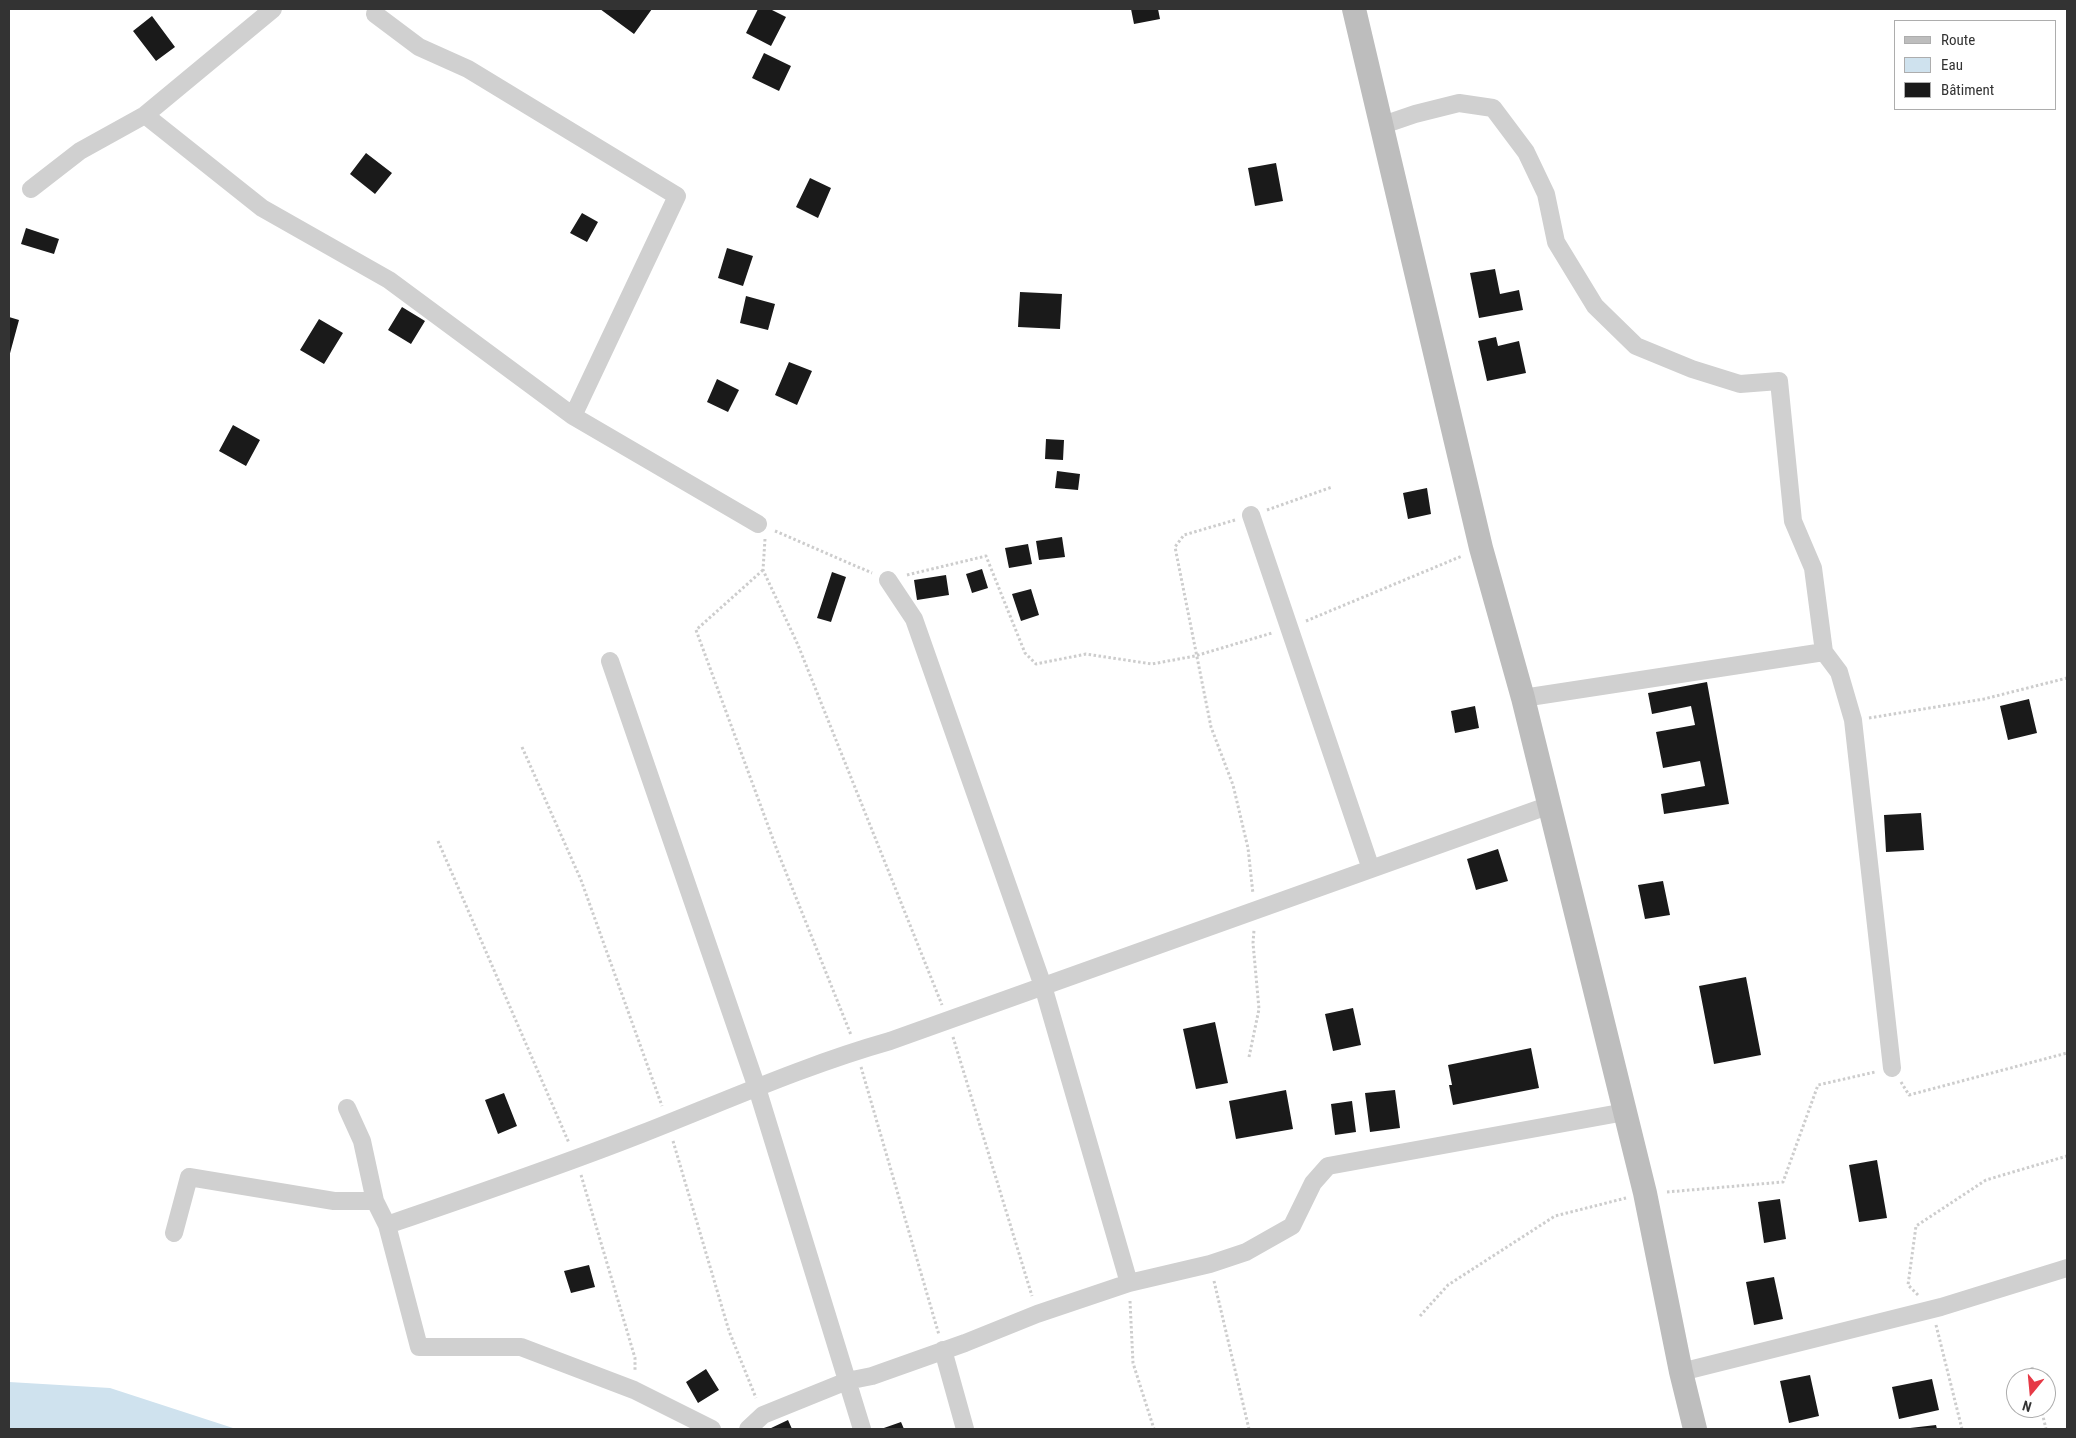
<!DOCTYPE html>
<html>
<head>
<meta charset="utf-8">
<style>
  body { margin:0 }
  #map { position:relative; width:2076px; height:1438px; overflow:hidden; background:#fff; font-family:"Roboto Condensed",sans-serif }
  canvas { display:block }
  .frame { position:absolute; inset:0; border:10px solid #333; pointer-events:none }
  .legend { position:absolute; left:1894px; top:20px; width:162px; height:90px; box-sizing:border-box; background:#fff; border:1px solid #adadad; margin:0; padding:6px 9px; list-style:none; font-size:15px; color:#333 }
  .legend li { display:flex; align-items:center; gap:10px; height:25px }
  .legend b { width:25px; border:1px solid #adadad }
  .north { position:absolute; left:2006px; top:1368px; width:50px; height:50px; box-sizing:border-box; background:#fff; border:1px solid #adadad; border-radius:50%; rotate:197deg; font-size:14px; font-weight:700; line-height:20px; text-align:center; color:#333 }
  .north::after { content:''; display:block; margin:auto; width:18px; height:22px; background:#e63946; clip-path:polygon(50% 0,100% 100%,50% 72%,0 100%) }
</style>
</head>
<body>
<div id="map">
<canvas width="2076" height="1438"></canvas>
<div class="frame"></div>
<ul class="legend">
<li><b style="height:6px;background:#bdbdbd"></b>Route</li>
<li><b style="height:14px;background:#cfe2ee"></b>Eau</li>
<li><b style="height:14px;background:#1a1a1a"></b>Bâtiment</li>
</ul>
<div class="north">N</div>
</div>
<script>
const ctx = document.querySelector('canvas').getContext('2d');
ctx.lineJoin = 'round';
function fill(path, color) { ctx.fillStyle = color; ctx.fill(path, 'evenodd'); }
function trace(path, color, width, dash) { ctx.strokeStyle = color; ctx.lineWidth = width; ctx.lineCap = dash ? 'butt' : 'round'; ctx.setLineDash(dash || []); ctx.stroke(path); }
const water = new Path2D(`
  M9,1382L110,1388L236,1429H9Z`);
const building = new Path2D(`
  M600,9H652L634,34Z
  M758,9H770L786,17L771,46L746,33Z
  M1131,9H1158L1160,19L1134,24Z
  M152,16L175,47L156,61L133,31Z
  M764,53L791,66L779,91L752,78Z
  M366,153L392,173L375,194L350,174Z
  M1276,163L1283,201L1255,206L1248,168Z
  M810,178L831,188L818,218L796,207Z
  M582,213L598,222L587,242L570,233Z
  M26,228L59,239L54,254L21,244Z
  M727,248L753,256L743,286L718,278Z
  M1495,269L1500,294L1519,290L1523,310L1479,318L1470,273Z
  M1020,292L1062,294L1060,329L1018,327Z
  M746,296L775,304L768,330L740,323Z
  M402,307L425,321L411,344L388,330Z
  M9,317L19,320L9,357Z
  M319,319L343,333L324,364L300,350Z
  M1496,337L1498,346L1519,341L1526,373L1487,381L1478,341Z
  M789,362L812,371L797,405L775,395Z
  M717,379L739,390L728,412L707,402Z
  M233,425L260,440L246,466L219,451Z
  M1046,439L1064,440L1063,460L1045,459Z
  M1057,471L1080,474L1078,490L1055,488Z
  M1427,488L1431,514L1408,519L1403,493Z
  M1062,537L1065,557L1039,560L1036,541Z
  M1028,544L1032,564L1009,568L1005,548Z
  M982,569L988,588L972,593L966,574Z
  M832,572L846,577L831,622L817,618Z
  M946,575L949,595L917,600L914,580Z
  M1031,589L1039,615L1021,621L1012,594Z
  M1707,682L1729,804L1664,814L1661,794L1705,786L1700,761L1663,768L1656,732L1695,725L1691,706L1652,714L1648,693Z
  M2029,699L2037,733L2008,740L2000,706Z
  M1475,706L1479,728L1455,733L1451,711Z
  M1921,813L1924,850L1886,852L1884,815Z
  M1498,849L1508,881L1476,890L1467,859Z
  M1663,881L1670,915L1645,919L1638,885Z
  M1746,977L1761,1055L1714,1064L1699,986Z
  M1353,1008L1361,1045L1333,1051L1325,1014Z
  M1215,1022L1228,1083L1196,1089L1183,1029Z
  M1531,1048L1539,1088L1453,1105L1449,1085H1452L1448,1065Z
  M1286,1090L1293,1129L1236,1139L1229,1101Z
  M1395,1090L1400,1128L1370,1132L1365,1093Z
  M504,1093L517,1126L498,1134L485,1100Z
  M1352,1101L1356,1132L1335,1135L1331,1104Z
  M1877,1160L1887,1218L1859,1222L1849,1165Z
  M1780,1199L1786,1239L1764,1243L1758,1202Z
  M589,1265L595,1287L571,1293L564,1271Z
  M1774,1277L1783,1319L1754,1325L1746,1282Z
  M706,1369L719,1390L698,1403L686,1382Z
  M1810,1375L1819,1416L1789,1423L1780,1381Z
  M1932,1379L1939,1410L1899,1419L1892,1387Z
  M788,1420L792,1429H769Z
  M901,1422L904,1429H881Z
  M1936,1425L1937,1429H1910V1428Z`);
const path = new Path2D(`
  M1267,510L1332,487
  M1235,520L1184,535L1175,547L1211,727L1233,785L1248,848L1253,894
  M775,531L872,573
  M765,539L763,570L798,645L942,1005
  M763,570L696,630L777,850L851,1035
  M907,575L986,556L1025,653L1036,664L1086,654L1152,664L1195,656L1272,633
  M1306,621L1462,556
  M1869,718L1984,699L2067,678
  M522,747L581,880L662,1106
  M438,841L569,1143
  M953,1037L1032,1296
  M1249,1057L1259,1009L1253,943L1254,930
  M861,1067L939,1335
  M1901,1082L1909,1095L2067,1053
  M673,1141L729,1331L756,1398
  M581,1175L635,1358V1371
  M1667,1192L1783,1182L1818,1085L1875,1072
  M1214,1281L1249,1429
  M1918,1295L1908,1285L1916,1226L1986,1180L2067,1156
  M1130,1301L1133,1363L1154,1429
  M1420,1316L1448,1285L1555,1216L1626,1198
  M1936,1325L1962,1429
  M2032,1367L2034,1378
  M2041,1408L2046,1429`);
const minor = new Path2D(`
  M375,14L419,47L468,69L677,196L573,416
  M145,115L262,208L389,280L573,416L758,524
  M1380,126L1415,114L1459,103L1493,108L1526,152L1546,194L1556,242L1595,306L1636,346L1692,369L1740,384L1779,381L1793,521L1813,568L1824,652L1839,672L1853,720L1892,1068
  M31,189L80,151L145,115L273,9
  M1251,515L1371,869
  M888,580L914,619L1043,986L1129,1283
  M610,661L757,1088L862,1429
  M1523,698L1824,652
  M347,1108L362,1141L375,1201
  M174,1233L189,1177L334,1201H375L387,1225
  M943,1350L965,1429
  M1681,1372L1941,1307L2067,1268
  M712,1429L634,1390L521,1347H419L387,1225C472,1196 557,1167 641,1134C723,1102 805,1065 890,1041L1550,805
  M748,1429L763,1415L847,1381L872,1376L965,1343L1037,1314L1129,1283L1210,1264L1246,1252L1292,1226L1313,1183L1328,1166L1625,1112`);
const secondary = new Path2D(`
  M1354,9L1481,548L1523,698L1645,1193L1681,1372L1695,1429`);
fill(water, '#cfe2ee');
fill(building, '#1a1a1a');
trace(path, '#cdcdcd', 3, [2.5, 2.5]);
trace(minor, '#d0d0d0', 18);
trace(secondary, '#bdbdbd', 24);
</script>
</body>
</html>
